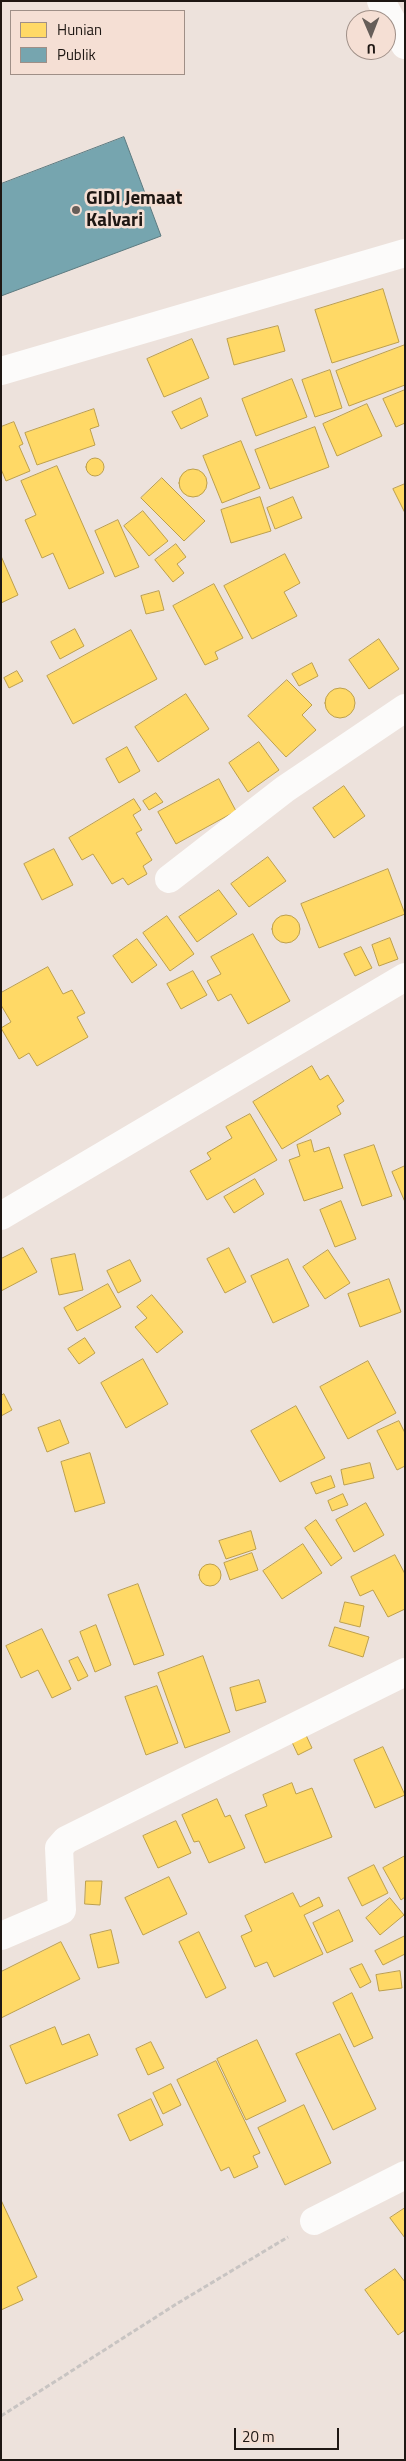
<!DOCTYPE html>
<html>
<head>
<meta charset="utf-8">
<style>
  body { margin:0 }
  #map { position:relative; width:406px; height:2461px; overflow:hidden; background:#ede2dc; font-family:"Titillium Web",sans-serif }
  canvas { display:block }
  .frame { position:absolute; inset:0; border:2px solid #1e1713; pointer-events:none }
  .legend { position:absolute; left:10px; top:10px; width:175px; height:65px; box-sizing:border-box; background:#f5dfd4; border:1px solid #9f8f87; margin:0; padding:6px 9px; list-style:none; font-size:15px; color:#1e1713 }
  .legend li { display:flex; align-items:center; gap:10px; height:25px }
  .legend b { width:25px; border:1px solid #9f8f87 }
  .north { position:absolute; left:346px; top:10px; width:50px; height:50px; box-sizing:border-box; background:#f5dfd4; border:1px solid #9f8f87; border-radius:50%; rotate:179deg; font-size:14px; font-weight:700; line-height:20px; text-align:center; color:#1e1713 }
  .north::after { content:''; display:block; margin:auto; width:18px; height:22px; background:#665e59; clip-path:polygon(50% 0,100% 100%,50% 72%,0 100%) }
  .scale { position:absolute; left:234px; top:2428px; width:105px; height:22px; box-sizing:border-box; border:2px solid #1e1713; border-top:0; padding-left:6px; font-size:15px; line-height:18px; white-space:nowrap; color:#1e1713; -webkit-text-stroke:4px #f5dfd4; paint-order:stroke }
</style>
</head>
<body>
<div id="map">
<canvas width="406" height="2461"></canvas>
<div class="frame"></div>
<ul class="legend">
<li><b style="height:14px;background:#ffd966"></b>Hunian</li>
<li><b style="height:14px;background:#76a5af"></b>Publik</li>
</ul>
<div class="north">U</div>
<div class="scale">20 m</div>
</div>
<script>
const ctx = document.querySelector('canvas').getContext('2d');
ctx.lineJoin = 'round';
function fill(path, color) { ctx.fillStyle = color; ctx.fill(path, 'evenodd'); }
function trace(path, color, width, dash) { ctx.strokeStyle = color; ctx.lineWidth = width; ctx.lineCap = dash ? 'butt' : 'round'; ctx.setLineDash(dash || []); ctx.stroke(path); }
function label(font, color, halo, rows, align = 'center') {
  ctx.font = font + ' "Titillium Web",sans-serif'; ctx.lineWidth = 5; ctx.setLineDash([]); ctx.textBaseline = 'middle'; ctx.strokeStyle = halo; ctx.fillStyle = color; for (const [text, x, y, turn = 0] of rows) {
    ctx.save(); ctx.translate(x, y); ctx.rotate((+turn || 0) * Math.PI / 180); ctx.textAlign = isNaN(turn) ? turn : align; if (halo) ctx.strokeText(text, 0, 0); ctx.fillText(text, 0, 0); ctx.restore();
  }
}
const homes = new Path2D(`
  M383,289L399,342L332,363L315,310Z
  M278,326L285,351L234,365L227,339Z
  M192,339L209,378L164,397L147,359Z
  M405,345V385L349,406L336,371Z
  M330,370L342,408L315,417L302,380Z
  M292,379L307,417L256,436L242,399Z
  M405,390V423L396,427L383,399Z
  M201,398L208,416L181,429L172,412Z
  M367,404L382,436L337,456L323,424Z
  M94,409L99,426L90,429L95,445L37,465L25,433Z
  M14,422L23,444L19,446L30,471L6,481L1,469V427Z
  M315,427L329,467L270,489L255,450Z
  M241,441L260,488L222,503L203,456Z
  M86 467a9 9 0 1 1 18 0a9 9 0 1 1-18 0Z
  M57,466L104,573L69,589L53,553L42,558L25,520L36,515L21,481Z
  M179 483a14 14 0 1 1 28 0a14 14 0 1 1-28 0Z
  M162,478L205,521L184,541L141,498Z
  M405,484V513L393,489Z
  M260,497L271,531L231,543L221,510Z
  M293,497L302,518L275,529L267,508Z
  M143,511L168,541L149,556L124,526Z
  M118,520L139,567L115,577L95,531Z
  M176,544L186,557L177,564L184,573L173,582L155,560Z
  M285,554L300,583L284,592L297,616L252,639L224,586Z
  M1,556L18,595L1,603Z
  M214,584L243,638L215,652L218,659L205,665L173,606Z
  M159,591L164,610L146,614L141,596Z
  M75,629L84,646L60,659L51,642Z
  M131,630L157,679L73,724L47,676Z
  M379,639L399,669L369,689L349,660Z
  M312,663L318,676L299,686L292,674Z
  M17,671L23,681L9,688L4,678Z
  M287,680L312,705L302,715L316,730L286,757L248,716Z
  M325 703a15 15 0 1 1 30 0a15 15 0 1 1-30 0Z
  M186,694L209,729L158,762L135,727Z
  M259,742L279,770L248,792L229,763Z
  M127,747L140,771L119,783L106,759Z
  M219,779L236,811L176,844L158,812Z
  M344,786L365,816L334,838L313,808Z
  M156,793L163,802L149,810L143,801Z
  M134,799L141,810L133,815L142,830L136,833L152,860L143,866L147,874L128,885L123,878L112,884L93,854L82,860L69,838Z
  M54,849L73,885L42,900L24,864Z
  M268,857L286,881L249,907L231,884Z
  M388,869L405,914L319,948L301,904Z
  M219,890L237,914L197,942L179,917Z
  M272 929a14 14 0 1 1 28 0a14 14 0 1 1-28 0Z
  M167,916L194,954L170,971L143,933Z
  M253,934L290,1001L248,1024L231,994L218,1001L207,981L221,974L211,957Z
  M390,938L398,959L379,966L372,945Z
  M137,939L157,965L132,983L113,956Z
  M361,947L372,968L355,976L344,954Z
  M48,967L63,994L72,990L85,1013L77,1017L88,1037L37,1066L29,1053L19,1059L1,1028L11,1022L1,1005V993Z
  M193,971L207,995L181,1009L167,984Z
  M312,1066L320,1080L328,1075L344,1101L337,1106L341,1114L282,1149L253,1102Z
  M250,1114L277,1160L207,1200L190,1171L211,1159L207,1153L232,1138L226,1127Z
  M311,1140L314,1152L329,1147L343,1188L304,1201L289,1160L300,1156L297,1145Z
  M374,1145L392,1196L362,1206L344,1155Z
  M405,1166V1202L392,1172Z
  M255,1179L264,1194L234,1213L224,1197Z
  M341,1201L356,1239L335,1247L320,1210Z
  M23,1248L37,1272L1,1291V1259Z
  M229,1248L246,1282L225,1293L207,1259Z
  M328,1250L350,1283L325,1299L303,1267Z
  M75,1254L83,1290L59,1295L51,1259Z
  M288,1259L309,1306L273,1323L251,1276Z
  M130,1260L141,1281L118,1293L107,1271Z
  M389,1279L401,1312L360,1327L348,1294Z
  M108,1284L121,1307L77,1331L64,1308Z
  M152,1295L183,1332L157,1353L135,1327L147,1318L137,1307Z
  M85,1338L95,1353L79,1364L68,1349Z
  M143,1359L168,1404L126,1428L101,1383Z
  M368,1361L396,1413L348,1439L320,1387Z
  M4,1394L12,1410L1,1416V1396Z
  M296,1406L325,1458L280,1482L251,1431Z
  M60,1420L69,1443L47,1452L38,1428Z
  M399,1421L405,1433V1466L397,1470L377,1431Z
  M90,1453L105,1503L75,1512L61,1462Z
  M370,1463L374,1478L344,1485L341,1470Z
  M331,1476L335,1487L316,1494L311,1483Z
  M343,1494L348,1505L332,1511L328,1501Z
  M366,1503L384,1535L354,1552L336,1520Z
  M316,1520L342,1558L331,1566L305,1528Z
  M251,1531L256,1549L226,1559L219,1541Z
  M303,1544L322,1573L282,1599L263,1571Z
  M252,1553L258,1570L230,1580L224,1563Z
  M395,1555L405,1574V1609L388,1617L373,1590L360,1596L351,1577Z
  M199 1575a11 11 0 1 1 22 0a11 11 0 1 1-22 0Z
  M138,1584L164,1655L134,1665L108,1595Z
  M345,1602L364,1606L360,1627L340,1622Z
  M96,1625L111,1665L95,1672L80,1632Z
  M335,1627L369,1637L363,1657L329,1646Z
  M42,1629L71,1689L52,1698L38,1670L21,1678L6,1646Z
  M203,1656L230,1732L185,1748L158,1673Z
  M78,1657L88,1676L78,1681L69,1661Z
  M259,1680L266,1702L236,1711L230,1688Z
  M157,1686L178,1743L146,1755L125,1697Z
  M305,1733L312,1748L298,1755L291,1740Z
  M383,1747L405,1795L375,1808L354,1760Z
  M292,1783L296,1794L312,1788L332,1837L265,1863L245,1815L267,1806L263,1795Z
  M217,1799L225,1817L230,1815L245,1848L209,1863L199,1841L194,1842L182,1815Z
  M176,1821L191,1853L158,1868L143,1836Z
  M405,1856V1897L401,1900L383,1868Z
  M374,1865L388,1893L362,1906L348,1878Z
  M169,1877L187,1914L143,1935L125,1898Z
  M86,1881H102L100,1905L85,1904Z
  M293,1893L300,1907L319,1897L323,1906L304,1915L323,1954L274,1977L267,1962L255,1967L241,1936L252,1931L245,1916Z
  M390,1898L404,1915L380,1935L366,1918Z
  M339,1910L353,1941L327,1953L313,1923Z
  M111,1930L119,1963L98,1968L90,1935Z
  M199,1932L226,1988L206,1998L179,1942Z
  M405,1936V1954L383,1965L375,1951Z
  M61,1942L80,1979L1,2018V1972Z
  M362,1964L371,1982L360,1988L350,1969Z
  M400,1971L402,1988L379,1991L376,1975Z
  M352,1993L373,2038L354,2047L333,2003Z
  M55,2027L62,2045L89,2034L98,2055L26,2084L10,2046Z
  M340,2034L376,2109L333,2130L296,2054Z
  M257,2040L286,2101L246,2120L217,2059Z
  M151,2042L164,2068L148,2075L136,2049Z
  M216,2061L260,2153L253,2156L258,2167L234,2178L229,2167L221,2171L177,2080Z
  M171,2084L181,2105L163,2114L153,2093Z
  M151,2099L163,2125L130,2141L118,2115Z
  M304,2105L331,2163L285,2185L258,2128Z
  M1,2200L37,2277L17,2287L23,2300L1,2310Z
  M405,2208V2238L390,2218Z
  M395,2269L405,2282V2330L398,2335L365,2290Z`);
const public = new Path2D(`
  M124,137L161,236L1,296V184Z`);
const path = new Path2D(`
  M1,2416L178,2303L288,2237`);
const minor = new Path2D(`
  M1,371L405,253
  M169,879L285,789L405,708
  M1,1216L405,977
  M1,1936L62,1910L59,1848L66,1840L405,1672
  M314,2221L405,2175`);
const major = new Path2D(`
  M381,1L405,45`);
const markers = [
  [76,210,5,"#665e59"]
];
const poiNames = [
  ["GIDI Jemaat",86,199],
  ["Kalvari",86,221]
];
fill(homes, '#ffd966');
trace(homes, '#bc9f4d', 1);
fill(public, '#76a5af');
trace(public, '#5c7a80', 1);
trace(path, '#c8c4c2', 3, [5, 2.5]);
trace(minor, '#fcfbfa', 28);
trace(major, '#fcfbfa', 28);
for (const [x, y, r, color] of markers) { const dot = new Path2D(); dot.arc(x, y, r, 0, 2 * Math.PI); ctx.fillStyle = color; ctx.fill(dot); trace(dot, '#f5dfd4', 2); }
label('bold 19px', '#1e1713', '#f5dfd4', poiNames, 'left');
</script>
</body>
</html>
